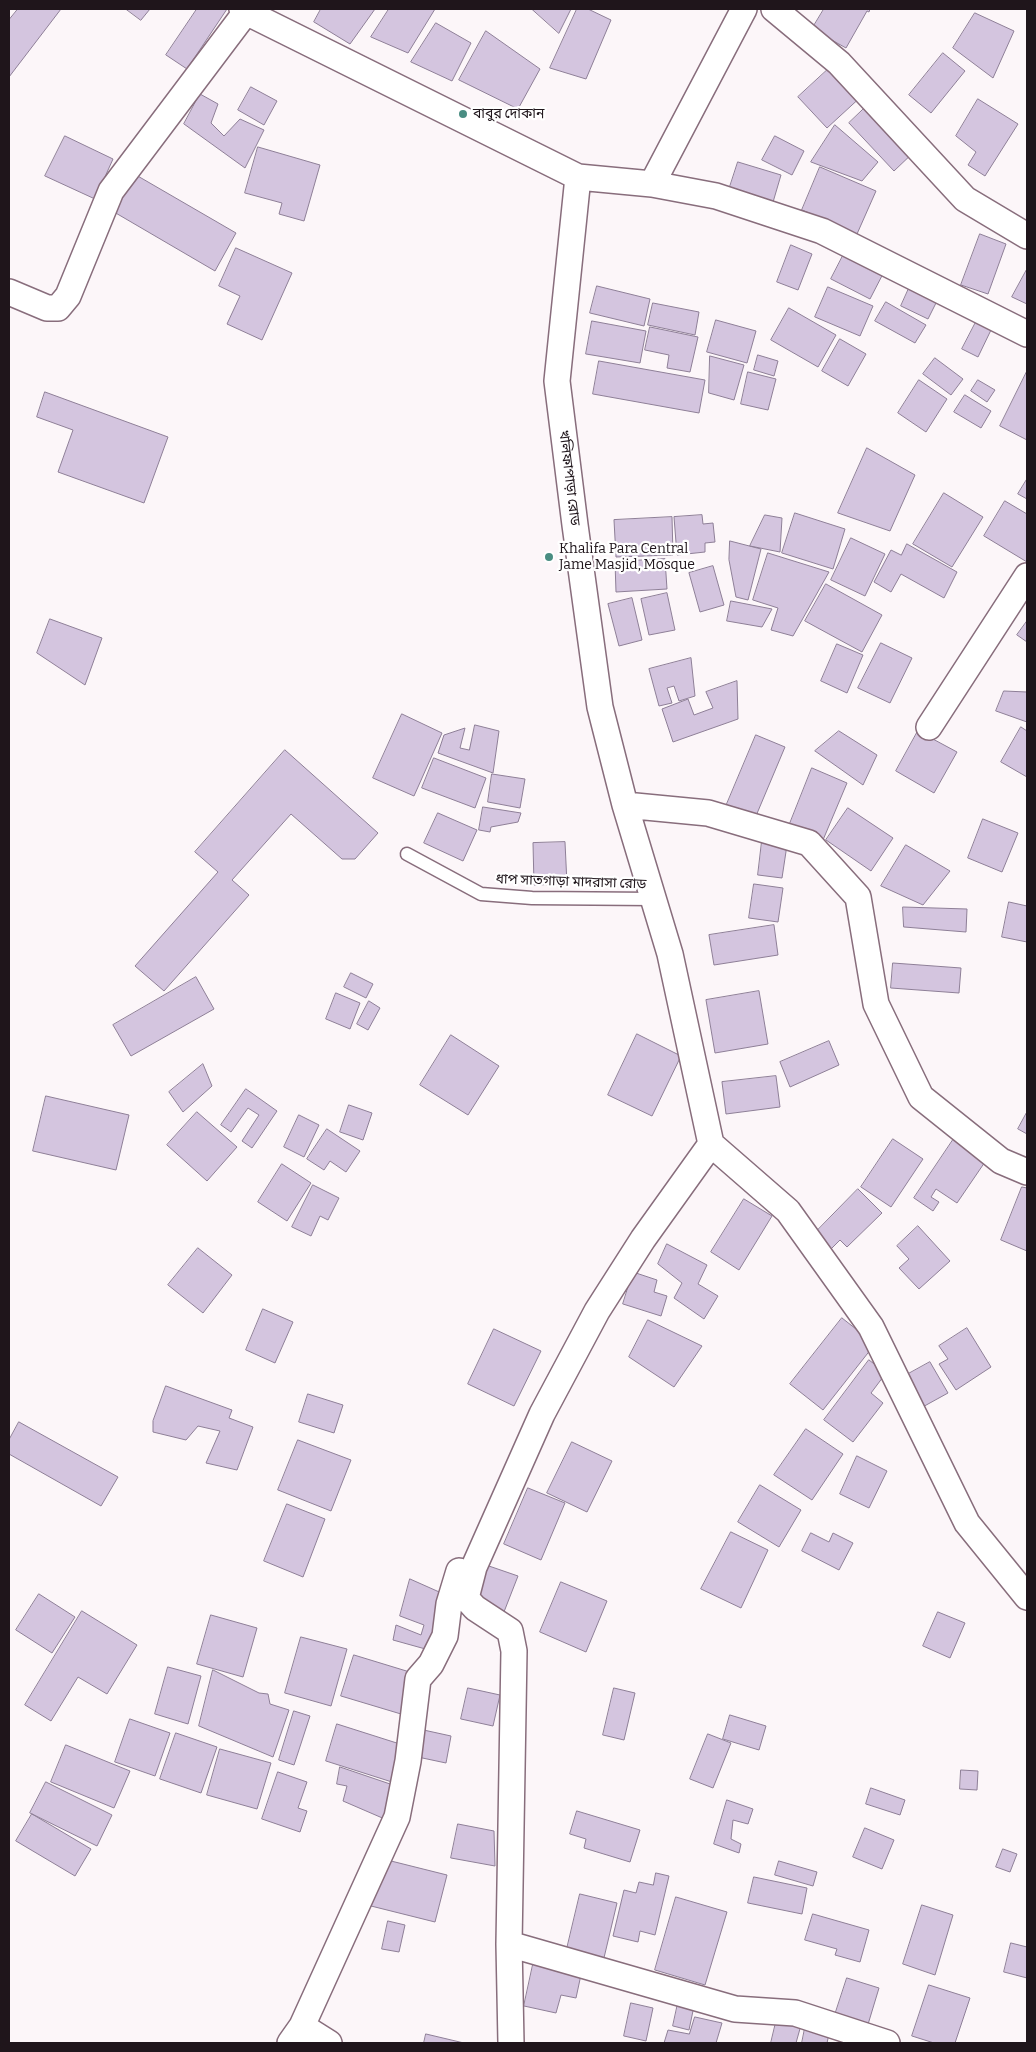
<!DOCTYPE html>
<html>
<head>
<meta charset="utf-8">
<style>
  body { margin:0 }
  #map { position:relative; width:1036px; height:2052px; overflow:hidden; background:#fcf6f9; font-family:Bitter,serif }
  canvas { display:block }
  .frame { position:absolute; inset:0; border:10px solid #1f151b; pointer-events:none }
</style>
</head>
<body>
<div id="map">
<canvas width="1036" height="2052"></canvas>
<div class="frame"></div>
</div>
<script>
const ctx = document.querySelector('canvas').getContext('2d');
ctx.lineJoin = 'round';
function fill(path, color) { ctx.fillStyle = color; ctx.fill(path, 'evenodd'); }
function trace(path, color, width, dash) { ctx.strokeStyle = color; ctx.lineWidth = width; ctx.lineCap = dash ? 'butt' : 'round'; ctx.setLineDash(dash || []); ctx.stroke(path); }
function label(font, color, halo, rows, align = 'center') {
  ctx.font = font + ' Bitter,"Noto Sans Bengali",serif'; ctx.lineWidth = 4.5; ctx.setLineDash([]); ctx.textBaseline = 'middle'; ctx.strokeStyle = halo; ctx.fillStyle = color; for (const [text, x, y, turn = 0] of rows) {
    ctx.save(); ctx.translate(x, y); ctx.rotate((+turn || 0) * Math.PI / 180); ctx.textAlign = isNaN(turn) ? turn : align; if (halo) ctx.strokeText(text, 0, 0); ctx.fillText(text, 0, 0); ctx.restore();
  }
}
const building = new Path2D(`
  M18,9H61L9,77V20Z
  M126,9H150L141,20Z
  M197,9H227L187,69L166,55Z
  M321,9H375L350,44L314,22Z
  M389,9H435L408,53L371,37Z
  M532,9H571L559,33Z
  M577,9H588L611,20L586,79L550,68Z
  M824,9H870L869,12L867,11L846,48L812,29Z
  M975,13L1014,31L993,78L953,48Z
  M436,23L471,43L452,81L411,62Z
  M486,31L540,69L518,109L459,80Z
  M943,53L965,71L931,113L909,95Z
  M836,62L864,94L827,128L798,97Z
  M251,87L277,101L264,125L238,110Z
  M200,94L218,104L211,123L224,136L240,119L264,130L245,168L184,124Z
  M978,99L1018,124L985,176L968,165L976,152L956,136Z
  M871,102L916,150L894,171L849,123Z
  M835,125L878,162L862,181L811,162Z
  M65,136L113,159L95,199L45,176Z
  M775,136L804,151L792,175L762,160Z
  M258,147L320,165L304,221L279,214L282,203L245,193Z
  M738,162L781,175L771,209L727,196Z
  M820,167L876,191L857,234L802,210Z
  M136,175L236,233L215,271L114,212Z
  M980,234L1006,244L988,294L961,285Z
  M791,245L812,254L798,290L777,282Z
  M848,246L887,266L870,299L831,279Z
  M236,248L292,273L262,340L227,324L240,296L219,286Z
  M1027,269V304L1012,297Z
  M597,286L650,299L644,326L590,313Z
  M910,286L938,299L928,319L901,306Z
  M828,287L873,306L860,336L815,317Z
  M886,302L926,325L915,343L875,321Z
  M653,303L699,312L695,335L648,325Z
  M789,308L836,335L818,367L771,340Z
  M716,320L756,331L747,363L707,352Z
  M592,321L646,331L640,363L586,354Z
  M976,322L991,330L978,357L962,349Z
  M650,327L698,337L690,372L667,368L669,355L645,350Z
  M840,339L866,354L848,386L822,371Z
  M758,355L778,361L774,376L754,370Z
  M710,356L744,365L734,400L709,393Z
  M935,358L963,379L951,395L923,374Z
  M599,361L705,380L699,413L593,394Z
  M1027,371V440L1000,426Z
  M748,372L776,379L768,410L741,404Z
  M919,380L947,399L926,432L898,413Z
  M978,380L995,390L987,402L971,391Z
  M45,392L168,437L144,503L58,472L73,430L37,417Z
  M965,395L991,411L981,428L954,412Z
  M867,448L915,475L890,531L838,513Z
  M1027,479V499L1018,494Z
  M944,493L983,517L952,567L913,544Z
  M1005,501L1027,514V562L984,536Z
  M795,513L845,529L833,569L782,553Z
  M702,515L703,524L713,523L715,542L705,543V552L677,555L674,517Z
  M765,515L782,518L780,552L750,546Z
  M672,517L673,555L616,557L614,520Z
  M851,538L885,554L865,596L831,580Z
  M730,541L761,549L748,600L736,597L729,560Z
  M907,544L957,572L944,598L901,574L891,592L874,582L891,550L901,555Z
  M768,553L829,572L793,636L771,630L778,608L753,600Z
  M665,559L667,589L616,592L615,562Z
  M713,566L724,605L700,612L689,573Z
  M826,584L882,615L862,652L805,621Z
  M667,593L675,630L649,635L641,599Z
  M632,598L642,640L619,646L608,604Z
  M731,601L772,609L762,627L727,621Z
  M50,619L102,638L85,685L37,653Z
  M1027,621V642L1017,635Z
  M881,643L912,658L890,703L858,688Z
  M837,644L863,655L847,693L821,681Z
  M691,658L695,696L679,701L674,686L667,688L672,703L659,706L649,669Z
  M737,681L738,719L673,742L662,709L688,699L694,715L713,708L706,692Z
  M1004,691L1027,692V722L996,711Z
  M402,714L442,733L414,796L373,778Z
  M475,725L499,731L493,773L438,753L444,735L465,728L460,748L469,750Z
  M1021,727L1027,731V777L1001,762Z
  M839,731L877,755L863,785L815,751Z
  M918,731L957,752L934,793L896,771Z
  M756,735L785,747L753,823L724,811Z
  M285,750L378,833L355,859H342L291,814L232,880L249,895L164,991L135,966L218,872L195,852Z
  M434,758L486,778L475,808L422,788Z
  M812,768L847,783L823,840L789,826Z
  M492,774L525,779L520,808L488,802Z
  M483,807L521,813L518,822L491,827L490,832L479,830Z
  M848,808L893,838L871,871L826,840Z
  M438,813L477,830L463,861L424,843Z
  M983,819L1018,833L1002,872L968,858Z
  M762,841L787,845L782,878L758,875Z
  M565,842L567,884L534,885L533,843Z
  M906,845L950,871L923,905L881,886Z
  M754,884L783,888L778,922L749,918Z
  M1009,902L1027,906V942L1002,937Z
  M903,907L967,909L966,932L904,927Z
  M774,925L778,955L714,965L709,935Z
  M893,963L961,968L959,993L891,988Z
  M351,973L373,984L366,998L344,987Z
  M196,977L214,1009L131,1056L113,1025Z
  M759,991L768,1044L715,1053L706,1000Z
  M336,993L360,1003L350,1029L326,1019Z
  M369,1001L380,1008L368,1030L357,1024Z
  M637,1034L681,1056L652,1116L608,1095Z
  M451,1035L499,1066L468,1115L420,1085Z
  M829,1041L839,1065L790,1087L780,1062Z
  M203,1064L212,1086L183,1112L169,1092Z
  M776,1076L780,1107L726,1114L722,1082Z
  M246,1089L277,1111L252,1148L242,1141L259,1115L248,1108L231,1132L221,1125Z
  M46,1096L129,1115L116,1170L33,1151Z
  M349,1105L372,1113L363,1140L340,1132Z
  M197,1112L237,1147L207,1181L167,1145Z
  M1027,1112V1134L1018,1129Z
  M299,1115L319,1125L304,1157L284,1147Z
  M327,1129L360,1151L346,1172L330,1161L324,1170L307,1159Z
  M955,1137L987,1159L957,1203L936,1189L931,1197L939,1202L933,1211L914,1198Z
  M893,1139L923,1159L891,1207L861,1187Z
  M282,1164L311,1183L287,1221L258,1202Z
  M313,1185L339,1198L328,1220L320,1216L311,1236L292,1227Z
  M1022,1187L1027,1188V1251L1001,1240Z
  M858,1189L882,1213L847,1247L840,1240L830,1250L814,1234Z
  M744,1199L772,1216L739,1270L711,1252Z
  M918,1226L950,1261L919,1289L899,1268L909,1259L897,1246Z
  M667,1244L707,1265L698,1284L718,1296L704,1319L674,1298L682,1283L658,1264Z
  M198,1248L232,1275L203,1313L168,1285Z
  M633,1272L657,1280L654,1292L667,1296L661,1316L623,1304Z
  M263,1309L293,1322L275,1363L246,1350Z
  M842,1318L875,1344L823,1410L790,1384Z
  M648,1320L702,1346L674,1387L629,1357Z
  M967,1328L991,1367L956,1390L939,1364L948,1359L939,1346Z
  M494,1329L541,1351L514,1406L468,1384Z
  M869,1360L886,1373L871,1393L883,1403L853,1442L824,1420Z
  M930,1362L948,1393L919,1409L901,1378Z
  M166,1386L232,1410L229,1418L253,1427L237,1470L206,1463L220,1431L198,1426L186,1440L153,1432V1421Z
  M308,1394L343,1405L334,1433L299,1422Z
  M19,1422L118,1477L101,1506L9,1454V1440Z
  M806,1429L843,1454L812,1500L774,1475Z
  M298,1440L351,1460L331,1511L278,1490Z
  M572,1442L612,1461L587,1512L547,1493Z
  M857,1456L887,1471L869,1508L840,1494Z
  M760,1485L801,1510L779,1547L738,1522Z
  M528,1488L565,1503L541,1560L504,1544Z
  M287,1504L325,1519L303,1577L264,1561Z
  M731,1532L768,1550L741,1608L701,1589Z
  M811,1533L829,1542L833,1533L853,1543L839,1570L802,1551Z
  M486,1565L518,1576L502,1617L474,1597Z
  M410,1579L446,1595L429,1650L393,1640L396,1625L421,1635L424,1625L400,1616Z
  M561,1582L607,1601L586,1652L540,1632Z
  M39,1594L75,1617L52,1653L16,1630Z
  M82,1611L137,1645L107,1694L78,1677L51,1721L25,1705Z
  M938,1612L965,1623L950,1658L923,1646Z
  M211,1615L257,1628L243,1677L197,1664Z
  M301,1637L347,1649L331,1706L285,1693Z
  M354,1655L413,1673L401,1714L341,1696Z
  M168,1667L201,1676L188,1724L155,1714Z
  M213,1670L259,1693L268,1694L270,1704L289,1710L273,1757L199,1726Z
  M468,1688L500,1695L493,1726L461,1719Z
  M614,1688L635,1693L624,1740L603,1735Z
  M294,1711L310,1716L294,1765L279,1760Z
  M730,1715L766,1726L759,1750L723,1739Z
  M130,1719L170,1733L155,1776L115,1762Z
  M337,1724L403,1745L392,1782L326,1761Z
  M419,1729L451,1736L446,1763L413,1756Z
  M176,1733L217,1747L201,1793L160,1779Z
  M708,1734L731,1743L713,1788L690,1779Z
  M66,1745L130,1771L114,1808L51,1782Z
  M220,1749L271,1763L257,1809L207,1795Z
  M340,1767L396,1786L387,1820L343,1801L347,1786L337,1784Z
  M961,1770L978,1771L977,1790L960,1789Z
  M278,1772L307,1782L298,1808L307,1811L300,1832L262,1819Z
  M46,1782L112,1815L97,1846L30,1813Z
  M871,1788L905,1800L900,1815L866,1804Z
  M727,1800L753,1809L748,1824L733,1820L731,1839L741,1844L739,1853L714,1844Z
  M577,1811L640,1830L630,1862L584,1848L586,1839L570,1834Z
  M32,1814L91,1849L75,1876L16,1841Z
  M458,1824L494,1831L495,1866L451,1858Z
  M865,1828L894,1840L882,1869L853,1857Z
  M1003,1849L1017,1854L1010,1872L996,1867Z
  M383,1859L447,1875L435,1922L371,1906Z
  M779,1861L817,1872L813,1886L775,1875Z
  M656,1873L669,1876L655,1935L640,1931L638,1942L613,1936L624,1890L636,1893L639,1882L653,1885Z
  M754,1877L807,1888L802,1914L748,1903Z
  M580,1894L617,1903L603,1962L566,1953Z
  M676,1897L727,1912L705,1985L655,1970Z
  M922,1905L953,1915L935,1975L903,1964Z
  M813,1914L869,1930L860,1962L835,1955L837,1949L805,1940Z
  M388,1921L405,1925L399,1952L382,1949Z
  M1011,1943L1027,1947V1978L1004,1972Z
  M534,1960L582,1970L576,1998L561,1995L556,2013L524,2006Z
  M847,1978L879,1988L866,2031L833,2021Z
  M929,1985L970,1998L955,2043H934L912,2036Z
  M631,2003L653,2008L646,2041L624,2036Z
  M678,2003L694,2006L689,2030L673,2026Z
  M695,2017L722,2023L716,2043H664L668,2030L689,2034Z
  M777,2018L801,2025L796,2043H771Z
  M805,2028L829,2034L827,2043H802Z
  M426,2034L464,2043H424Z`);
const lane = new Path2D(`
  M407,854L481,894L532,898L654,899`);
const street = new Path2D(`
  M242,9L246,12L578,177L652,184L716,196L822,231L1027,334
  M774,9L839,63L965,199L1027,236
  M578,177L557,381L575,525L600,707L625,805L670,954L711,1144L788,1211L871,1327L967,1523L1027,1597
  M652,184L744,9
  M9,292L47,308H58L68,296L111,191L246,12
  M929,727L1027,576
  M625,805L708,813L809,843L858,897L876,1004L921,1097L1001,1161L1027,1172
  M509,1944L735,2009L795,2013L887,2043
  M302,2026L397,1817L408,1761L418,1679L431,1664L445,1636L449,1604L459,1571
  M290,2043L302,2026L329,2043
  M511,2043L509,1944L514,1651L510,1631L475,1608L466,1598L474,1567L542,1414L597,1311L643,1239L711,1144`);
const markers = [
  [463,114,5,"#498d82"],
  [549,557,5,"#498d82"]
];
const poiNames = [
  ["বাবুর দোকান",473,114],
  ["Khalifa Para Central",559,549],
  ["Jame Masjid, Mosque",559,565]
];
const streetNames = [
  ["খলিফাপাড়া রোড",569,478,83],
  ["ধাপ সাতগাড়া মাদরাসা রোড",571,882,2]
];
fill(building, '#d4c5df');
trace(building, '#8e7f97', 1);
trace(lane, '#886d7c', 15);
trace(street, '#886d7c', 28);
trace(lane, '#fff', 12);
trace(street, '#fff', 25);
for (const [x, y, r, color] of markers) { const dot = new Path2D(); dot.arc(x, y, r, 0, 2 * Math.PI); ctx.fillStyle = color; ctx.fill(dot); trace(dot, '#fff', 2); }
label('14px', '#1f151b', '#fff', poiNames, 'left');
label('14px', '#1f151b', '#fff', streetNames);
</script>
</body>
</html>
